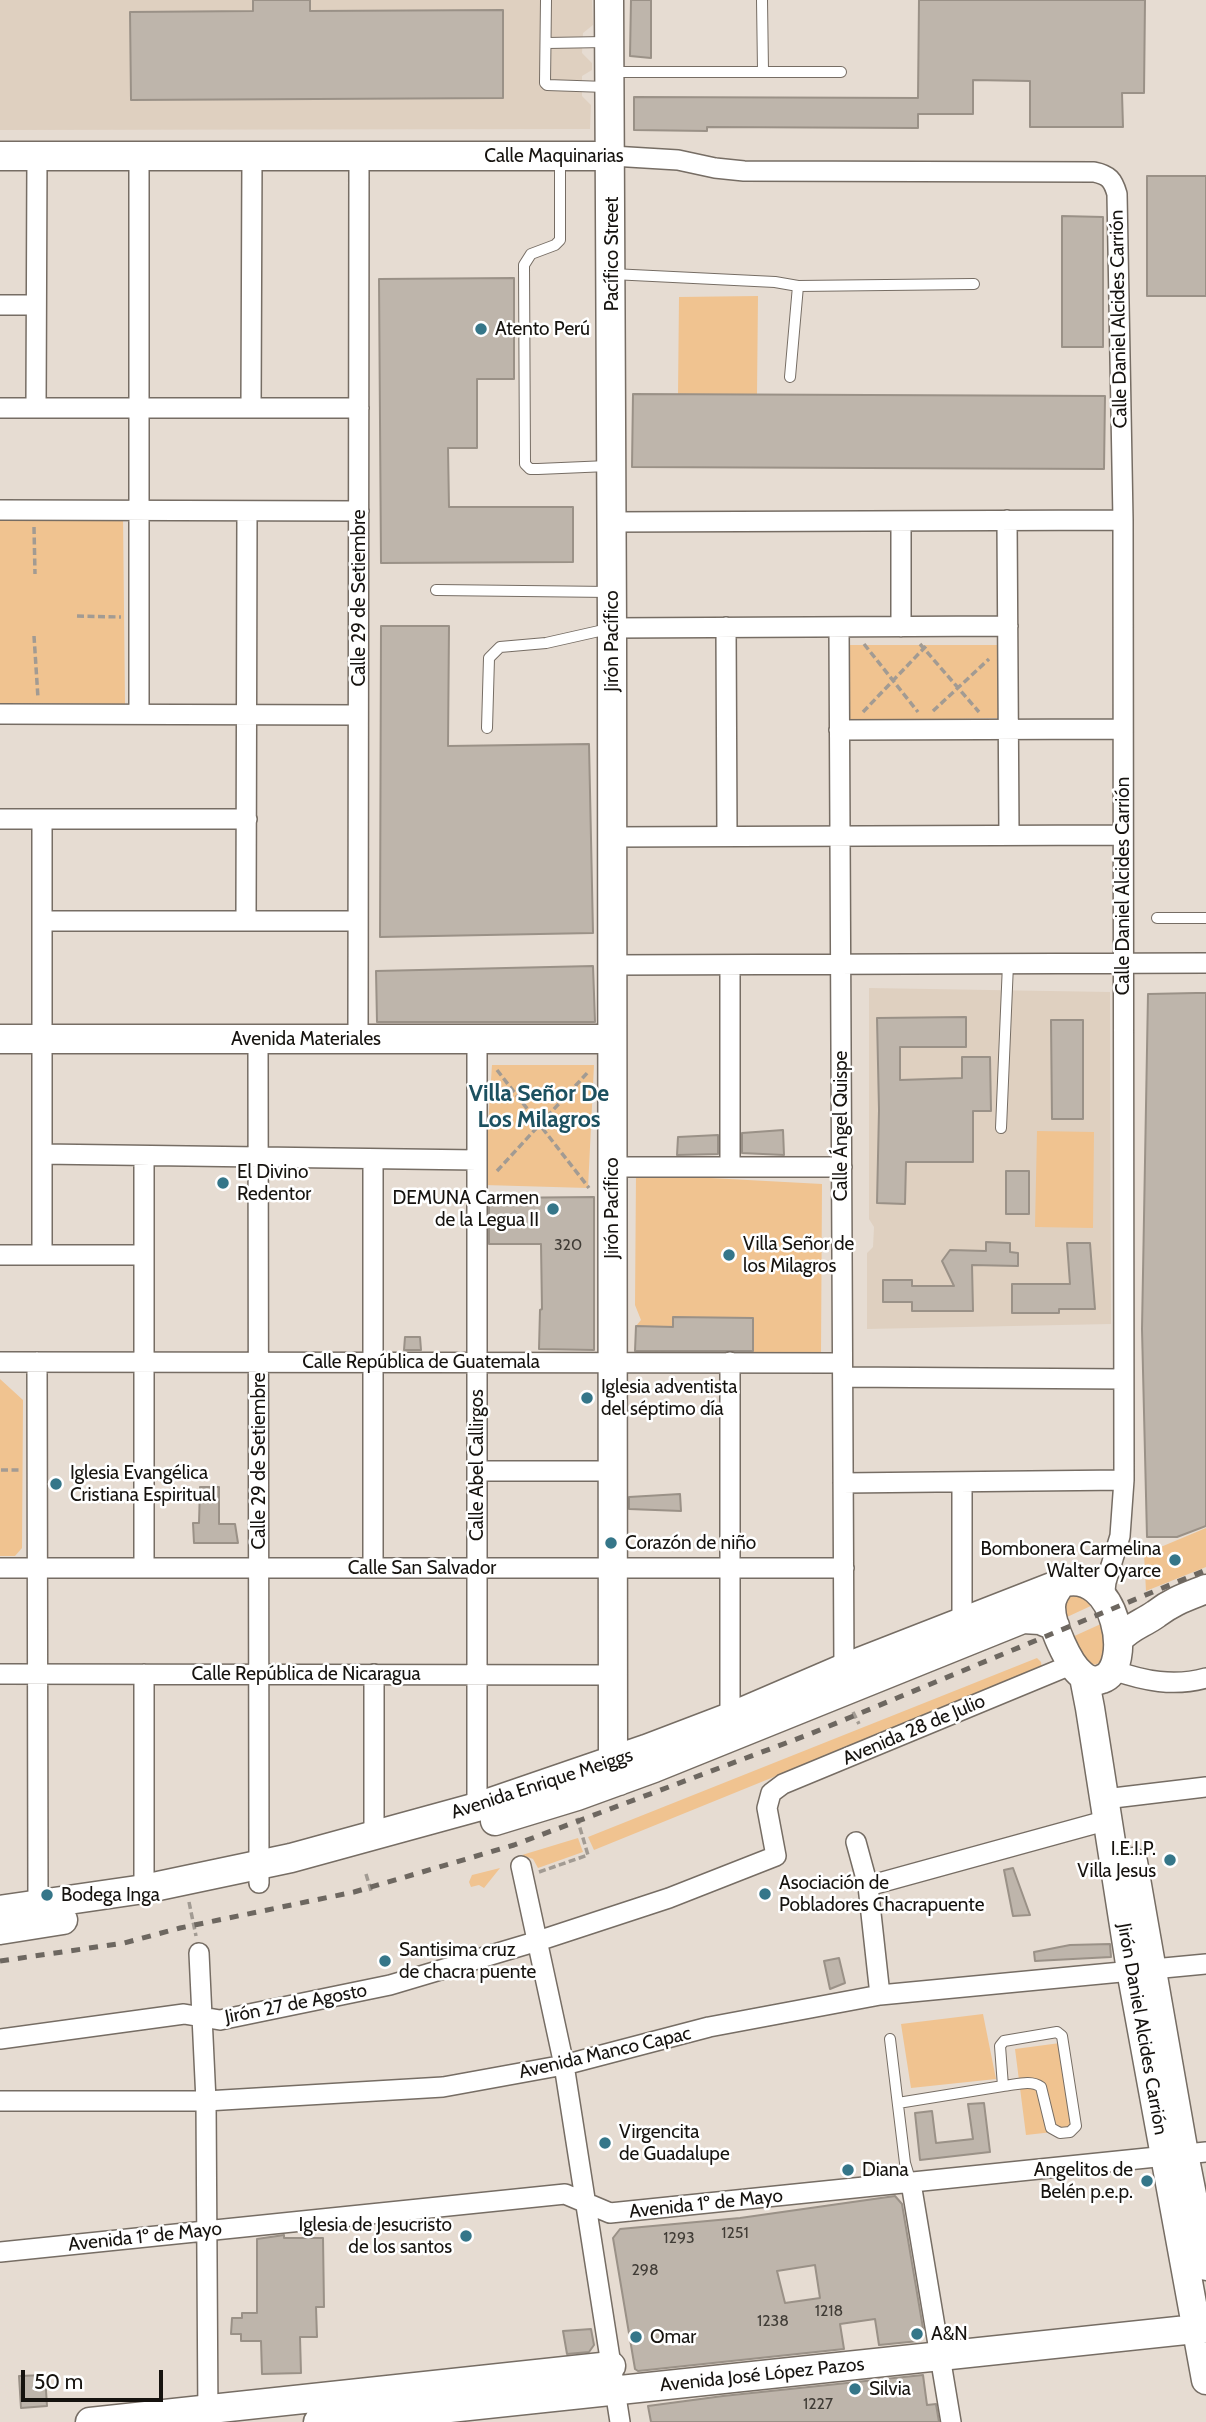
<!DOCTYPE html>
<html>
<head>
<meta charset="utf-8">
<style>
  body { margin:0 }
  #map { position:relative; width:1206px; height:2422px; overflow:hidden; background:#e6dcd2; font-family:Cabin,sans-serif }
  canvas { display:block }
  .scale { position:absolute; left:21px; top:2370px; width:142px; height:32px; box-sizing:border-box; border:4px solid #16130f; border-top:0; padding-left:9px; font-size:21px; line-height:24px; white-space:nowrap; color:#16130f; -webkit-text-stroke:5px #fff; paint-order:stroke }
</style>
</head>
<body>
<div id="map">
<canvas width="1206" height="2422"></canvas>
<div class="scale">50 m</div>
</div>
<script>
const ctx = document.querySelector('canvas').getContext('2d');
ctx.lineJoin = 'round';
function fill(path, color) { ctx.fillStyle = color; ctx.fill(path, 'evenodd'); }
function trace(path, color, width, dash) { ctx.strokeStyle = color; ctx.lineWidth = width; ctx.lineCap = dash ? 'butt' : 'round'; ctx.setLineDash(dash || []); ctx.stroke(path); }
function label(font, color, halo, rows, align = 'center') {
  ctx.font = font + ' Cabin,sans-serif'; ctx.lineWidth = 5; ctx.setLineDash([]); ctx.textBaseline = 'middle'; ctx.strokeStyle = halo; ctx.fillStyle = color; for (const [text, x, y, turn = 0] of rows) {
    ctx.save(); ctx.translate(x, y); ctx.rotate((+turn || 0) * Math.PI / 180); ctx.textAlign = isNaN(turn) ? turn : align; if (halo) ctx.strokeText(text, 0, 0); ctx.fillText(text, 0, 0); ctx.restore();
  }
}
const built = new Path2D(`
  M0,0H592L593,25L583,33L582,53L592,63V70L582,76V96L591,105L590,129L0,130Z
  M869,988L1110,992L1111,1324L867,1329V1253L873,1247L874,1227L869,1219Z`);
const green = new Path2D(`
  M758,296L757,394H678L679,297Z
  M0,514L123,515L125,704L0,703Z
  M850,645H1000L1001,718L849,721Z
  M492,1065H594L588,1188L484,1185Z
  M1037,1131L1094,1132L1093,1228L1035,1227Z
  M636,1174L822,1184L821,1355H635L636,1326L641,1320L635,1305Z
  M0,1379L23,1400L22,1548L15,1556H0Z
  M1206,1528V1567L1146,1591L1144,1554Z
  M1070,1587L1095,1604L1067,1617L1061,1602Z
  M1103,1623L1111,1651C1090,1679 1083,1659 1070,1638Z
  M1037,1658L1041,1662L1042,1668L594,1850L588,1837Z
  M578,1838L583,1852L538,1868L533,1859L522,1855Z
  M500,1868L484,1888L479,1885L471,1887L469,1882L472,1875Z
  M983,2014L996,2079L911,2088L901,2024Z
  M1060,2043L1071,2130L1026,2135L1015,2049Z`);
const building = new Path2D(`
  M253,0H310V11L503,10V98L131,100L130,12L253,11Z
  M631,0H651V58L630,56Z
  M919,0H1145L1144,93H1122L1123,127H1030V81L973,80V114H918V128L707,127V131L634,130V97L918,98Z
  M1147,176H1206V296H1147Z
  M1062,216L1103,217V347H1062Z
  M514,278V379H477V448H448L449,507H573V562L381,563L379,279Z
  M633,394L1105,396L1104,469L632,467Z
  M381,626H449L448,746L589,744L593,933L380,937Z
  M593,966L595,1022H377L376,971Z
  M1196,993H1206V1526L1177,1537H1147L1142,1329L1148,994Z
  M966,1017V1047H900V1080L962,1078V1057H990L991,1111H973V1162H906L905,1204L877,1203L879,1110L877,1018Z
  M1051,1020H1083V1119H1052Z
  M783,1130L784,1155L742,1153V1133Z
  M718,1135V1154L677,1155L678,1137Z
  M1006,1171H1029V1214H1006Z
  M594,1197V1350L539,1349L540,1310L542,1309L541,1244H489V1198Z
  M986,1242L1010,1243V1252L1018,1253V1266L972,1265L973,1311H912V1302H883V1280H912V1286H954L942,1261L950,1250L986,1251Z
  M1067,1243H1090L1095,1309H1059V1313H1012V1284H1070Z
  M673,1317L753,1318V1351H635L636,1326L673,1327Z
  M405,1337H420L421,1350H404Z
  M200,1487H219V1524H235L238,1543H194L193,1523H199Z
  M680,1494L681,1511L629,1509V1497Z
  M1013,1868L1030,1915L1013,1916L1004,1870Z
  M1110,1944L1111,1957L1035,1961L1034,1952L1070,1945Z
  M839,1958L845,1983L830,1989L824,1961Z
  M984,2103L990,2152L920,2160L915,2113L932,2111L936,2143L973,2139L968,2104Z
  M895,2196L902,2204L924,2334L919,2341L879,2345L875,2319L840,2324L844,2349L638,2371L635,2369L613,2238L620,2229L740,2218ZM815,2265L820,2298L785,2303L777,2271Z
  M284,2235V2238H323L324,2307H316L317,2337H300L301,2373L262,2374L261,2341H241V2334H231L232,2318H242V2313H257V2239Z
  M591,2329L594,2345L589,2352L567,2354L563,2331Z
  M45,2375L47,2406L21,2408L19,2376Z
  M923,2375L927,2405L936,2404L939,2422H651L648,2406L723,2396Z`);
const path = new Path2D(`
  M34,527L35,574
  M77,616L121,617
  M34,636L38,698
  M864,644L918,712
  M920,644L979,712
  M933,711L989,659
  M863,712L928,644
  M497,1070L589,1188
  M497,1171L589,1071
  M1,1470H19
  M853,1712L859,1724
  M539,1872L588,1855L577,1818
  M366,1874L372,1894
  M189,1902L196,1936`);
const lane = new Path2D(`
  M546,0L545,83L547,85L606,87
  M762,0L763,70
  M547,43L605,42
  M610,72H841
  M560,157V240L555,245L531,254L524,265L525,464L530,469H538L608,466
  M612,274L775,282L798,286L974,284
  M790,377L798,286
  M436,590L610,592
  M487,728L489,658L500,647L546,643L608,629
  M1157,918H1206
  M1001,1128L1008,964
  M890,2039L905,2163L911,2183
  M898,2103L1003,2086L1000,2046L1004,2041L1057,2032L1062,2036L1076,2126L1070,2132L1060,2133L1051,2128L1041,2087C1031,2079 1015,2085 1003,2086`);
const street = new Path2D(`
  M612,156L678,160L715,168L744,171L1094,172C1109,175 1113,180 1117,194L1123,520L1124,1480L1120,1536L1106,1582L1104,1599
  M0,305H36
  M0,408H359
  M36,408L37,156
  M251,408L252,156
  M0,510L359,511
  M1007,520L1009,835
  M901,521V627
  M612,522L1123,520
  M726,627L727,836
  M839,627L844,1668
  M612,628L1008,626
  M0,714L358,715
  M139,714V156
  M839,730L1123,729
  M0,819H247
  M42,819V1255
  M612,837L1122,835
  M42,921H358
  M246,921L247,511
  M612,965L1206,963
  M730,965V1167
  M258,1039L259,1883
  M358,1039L359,156
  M477,1039V1807
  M42,1154L477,1160
  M144,1156V1568
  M373,1159V1568
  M612,1167H842
  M0,1255H144
  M0,1362L842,1363
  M37,1362L38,1905
  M730,1362V1717
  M843,1377L1123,1379
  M477,1471H612
  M843,1483L1124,1480
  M0,1568H844
  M962,1622V1482
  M1113,1670C1144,1681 1174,1687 1206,1678
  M0,1674L613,1675
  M144,1674V1889
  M374,1674V1835
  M1105,1799L1206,1787
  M856,1842L868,1886L880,1995
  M521,1866L564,2065L620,2422
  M868,1886L1108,1820
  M199,1953L206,2101L208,2421
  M0,2039L184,2014L220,2020L390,1985L538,1941L669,1898L776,1856L767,1808L771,1793L783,1784L1073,1664
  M0,2101H206L443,2087L564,2065L709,2027L880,1995L1206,1964
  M911,2183L951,2422
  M0,2252L565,2194L610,2213L1206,2152`);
const secondary = new Path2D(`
  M609,0L612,628L613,1761L619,1781
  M0,156H612
  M0,1039H612
  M1119,1639C1131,1626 1142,1624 1156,1614C1173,1601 1186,1597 1206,1589
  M1084,1677L1090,1708L1131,1970L1206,2380
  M495,1821L577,1796L654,1768L1023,1619L1040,1620L1055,1626
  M1133,1862L1184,2154L1206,2266
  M0,1910L144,1889L291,1858L477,1807L646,1749L730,1717L844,1668L1062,1583C1117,1567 1134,1668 1102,1679C1095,1682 1087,1680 1082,1675C1068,1664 1051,1625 1051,1607C1051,1598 1056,1590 1062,1583
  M0,1930L63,1920
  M90,2422L611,2366
  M318,2422L1206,2328`);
const rail = new Path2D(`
  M0,1961L124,1943L180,1928L354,1892L514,1845L810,1734L1206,1570`);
const markers = [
  [481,329,7,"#357689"],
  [223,1183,7,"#357689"],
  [553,1209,7,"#357689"],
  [729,1255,7,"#357689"],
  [587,1398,7,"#357689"],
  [56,1484,7,"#357689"],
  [611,1543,7,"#357689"],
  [1175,1560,7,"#357689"],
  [1170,1860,7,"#357689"],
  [765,1894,7,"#357689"],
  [47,1895,7,"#357689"],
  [385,1961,7,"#357689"],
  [605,2143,7,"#357689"],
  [848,2170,7,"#357689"],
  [1147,2181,7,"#357689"],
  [466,2236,7,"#357689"],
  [917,2334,7,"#357689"],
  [636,2337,7,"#357689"],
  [855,2389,7,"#357689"]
];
const numberNames = [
  ["320",568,1245],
  ["1251",735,2233],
  ["1293",679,2238],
  ["298",645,2270],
  ["1218",829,2311],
  ["1238",773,2321],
  ["1227",818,2404]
];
const streetNames = [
  ["Calle Maquinarias",554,156],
  ["Pacífico Street",612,254,-90],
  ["Calle Daniel Alcides Carrión",1119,319,-91],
  ["Calle 29 de Setiembre",359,598,-90],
  ["Jirón Pacífico",612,641,-90],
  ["Calle Daniel Alcides Carrión",1123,886,-90],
  ["Avenida Materiales",306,1039],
  ["Calle Ángel Quispe",841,1126,-90],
  ["Jirón Pacífico",612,1208,-90],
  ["Calle República de Guatemala",421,1362],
  ["Calle 29 de Setiembre",259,1461,-90],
  ["Calle Abel Callirgos",477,1465,-90],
  ["Calle San Salvador",422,1568],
  ["Calle República de Nicaragua",306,1674],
  ["Avenida 28 de Julio",914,1730,-23],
  ["Avenida Enrique Meiggs",542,1784,-18],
  ["Jirón 27 de Agosto",296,2004,-11],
  ["Jirón Daniel Alcides Carrión",1142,2029,80],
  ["Avenida Manco Capac",605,2053,-13],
  ["Avenida 1º de Mayo",706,2204,-6],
  ["Avenida 1º de Mayo",145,2237,-6],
  ["Avenida José López Pazos",762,2375,-6]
];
const poiNames = [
  ["Atento Perú",495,329],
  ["El Divino",237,1172],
  ["Redentor",237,1194],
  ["DEMUNA Carmen",539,1198,"right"],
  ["de la Legua II",539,1220,"right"],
  ["Villa Señor de",743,1244],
  ["los Milagros",743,1266],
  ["Iglesia adventista",601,1387],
  ["del séptimo día",601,1409],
  ["Iglesia Evangélica",70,1473],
  ["Cristiana Espiritual",70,1495],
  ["Corazón de niño",625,1543],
  ["Bombonera Carmelina",1161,1549,"right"],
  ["Walter Oyarce",1161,1571,"right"],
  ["I.E.I.P.",1156,1849,"right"],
  ["Villa Jesus",1156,1871,"right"],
  ["Asociación de",779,1883],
  ["Pobladores Chacrapuente",779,1905],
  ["Bodega Inga",61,1895],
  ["Santisima cruz",399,1950],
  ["de chacra puente",399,1972],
  ["Virgencita",619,2132],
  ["de Guadalupe",619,2154],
  ["Diana",862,2170],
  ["Angelitos de",1133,2170,"right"],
  ["Belén p.e.p.",1133,2192,"right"],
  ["Iglesia de Jesucristo",452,2225,"right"],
  ["de los santos",452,2247,"right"],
  ["A&N",931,2334],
  ["Omar",650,2337],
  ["Silvia",869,2389]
];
const quarterNames = [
  ["Villa Señor De",539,1094],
  ["Los Milagros",539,1120]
];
fill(built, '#dfd0c0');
fill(green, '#f0c390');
fill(building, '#beb5ab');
trace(building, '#9a9187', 2);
trace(lane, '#766d64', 12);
trace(street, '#766d64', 22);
trace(secondary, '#766d64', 31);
trace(path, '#a29b93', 3.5, [7, 3.5]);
trace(lane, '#fff', 10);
trace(street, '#fff', 19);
trace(secondary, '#fff', 28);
trace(rail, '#6d6760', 5, [9, 9]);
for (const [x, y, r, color] of markers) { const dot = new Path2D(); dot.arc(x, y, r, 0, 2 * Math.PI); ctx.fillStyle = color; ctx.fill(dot); trace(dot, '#fff', 2.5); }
label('16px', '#403c36', null, numberNames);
label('19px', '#16130f', '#fff', streetNames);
label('19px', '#16130f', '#fff', poiNames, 'left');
label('bold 23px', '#1d5160', '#fff', quarterNames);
</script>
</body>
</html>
